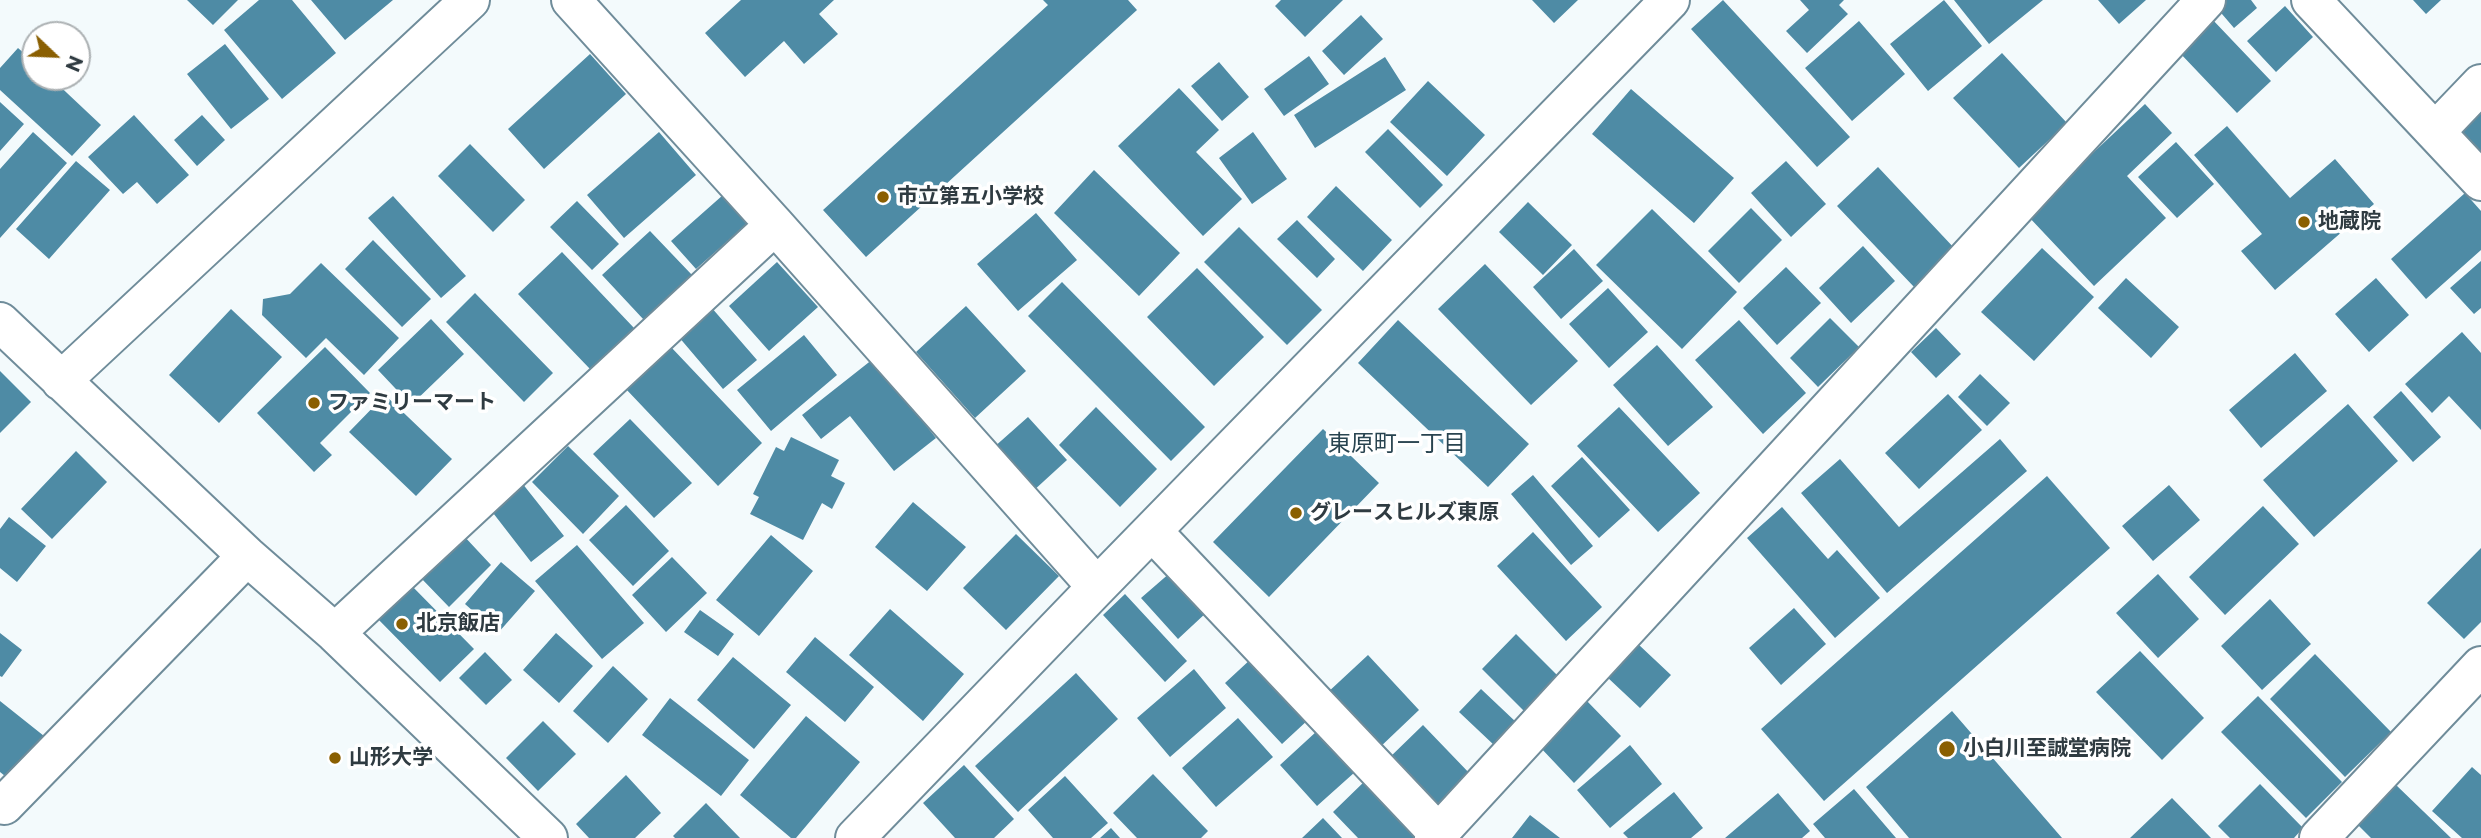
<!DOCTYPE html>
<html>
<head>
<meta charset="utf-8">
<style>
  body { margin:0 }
  #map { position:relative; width:2481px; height:838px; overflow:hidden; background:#f3fafc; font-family:Montserrat,sans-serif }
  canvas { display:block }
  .north { position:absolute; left:21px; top:21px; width:70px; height:70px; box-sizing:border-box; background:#fff; border:2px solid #acb1b3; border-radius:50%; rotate:113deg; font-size:19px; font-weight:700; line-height:28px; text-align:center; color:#2f3b41 }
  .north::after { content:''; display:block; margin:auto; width:24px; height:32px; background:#8a5f01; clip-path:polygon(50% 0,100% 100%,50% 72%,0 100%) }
</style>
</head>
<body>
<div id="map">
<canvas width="2481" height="838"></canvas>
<div class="north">N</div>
</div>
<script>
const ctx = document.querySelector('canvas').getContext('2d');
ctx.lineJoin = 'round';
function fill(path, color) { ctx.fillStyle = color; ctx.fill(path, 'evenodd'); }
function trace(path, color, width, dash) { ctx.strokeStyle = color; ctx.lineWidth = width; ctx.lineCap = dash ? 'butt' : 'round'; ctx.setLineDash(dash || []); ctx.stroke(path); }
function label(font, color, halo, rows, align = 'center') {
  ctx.font = font + ' Montserrat,"Noto Sans JP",sans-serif'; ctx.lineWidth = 7; ctx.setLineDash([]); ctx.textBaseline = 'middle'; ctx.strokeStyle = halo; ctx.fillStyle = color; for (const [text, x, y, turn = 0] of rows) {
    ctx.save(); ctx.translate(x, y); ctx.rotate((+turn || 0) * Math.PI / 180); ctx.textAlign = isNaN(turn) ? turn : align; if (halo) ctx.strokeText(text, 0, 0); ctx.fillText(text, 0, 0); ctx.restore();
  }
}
const building = new Path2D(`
  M187,0H238L213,25Z
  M259,0H292L336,53L282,99L224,30Z
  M311,0H393L345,40Z
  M741,0H834L819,14L838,34L804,64L784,41L745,77L705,33Z
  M1043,0H1128L1137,10L866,257L823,210L1048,5Z
  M1281,0H1343L1305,37L1275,6Z
  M1532,0H1578L1554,23Z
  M1723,0L1850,137L1817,167L1691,29Z
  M1800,0H1844L1839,5L1848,14L1807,53L1786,31L1809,10Z
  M1944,0L1982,46L1928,91L1890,44Z
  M1954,0H2043L1989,44Z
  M2098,0H2146L2119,24Z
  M2224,0H2251L2257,8L2234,28L2216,7Z
  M2413,0H2441L2426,14Z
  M2285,6L2313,37L2276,72L2247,41Z
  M1361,15L1383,39L1344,75L1322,51Z
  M2211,18L2271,81L2237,113L2178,51Z
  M1859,21L1905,74L1852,121L1805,68Z
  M225,44L269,99L231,129L187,74Z
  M18,48L35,63V77H50L101,125L72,156L0,90V68Z
  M2002,53L2067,123L2019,168L1953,98Z
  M590,54L626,94L544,169L508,129Z
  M1309,56L1329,84L1284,116L1264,89Z
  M1385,57L1406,90L1315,148L1294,115Z
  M1219,62L1249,97L1222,121L1191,86Z
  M1428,81L1485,135L1447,176L1390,122Z
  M1179,88L1219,130L1196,152L1242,199L1203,236L1118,146Z
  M1631,89L1734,178L1694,223L1592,134Z
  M0,102L24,124L0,151Z
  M2145,104L2172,133L2127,176L2166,218L2094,286L2027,215Z
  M2481,111V156L2459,134Z
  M134,115L189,175L157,204L137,182L123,194L88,157Z
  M202,115L225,140L197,166L174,140Z
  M2227,126L2290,198L2335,159L2374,204L2275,290L2241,251L2262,234L2194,155Z
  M1388,129L1443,185L1420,208L1365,152Z
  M33,132L67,163L0,238V169Z
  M659,132L696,175L624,238L587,195Z
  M1253,132L1287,179L1252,204L1219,158Z
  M2176,142L2214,184L2177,218L2138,177Z
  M470,144L525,200L493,232L438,176Z
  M76,161L110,190L49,259L16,229Z
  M1786,161L1826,204L1791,237L1751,193Z
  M1878,167L1956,250L1915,288L1837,206Z
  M1094,170L1180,253L1139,296L1054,213Z
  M1336,186L1392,240L1363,271L1307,217Z
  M2465,193L2481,211V250L2426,299L2391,259Z
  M723,195L748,223L696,269L671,241Z
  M393,196L466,276L441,298L368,218Z
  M577,201L619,244L592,270L550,227Z
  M1528,202L1572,245L1543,275L1499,232Z
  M1751,208L1782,240L1739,283L1708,251Z
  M1652,209L1737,292L1682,349L1596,265Z
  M1036,213L1077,260L1018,311L977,264Z
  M1297,220L1335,259L1317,278L1277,239Z
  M1239,227L1322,310L1287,345L1204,262Z
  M650,231L692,275L644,320L602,275Z
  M373,240L431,299L402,327L345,269Z
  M1863,246L1895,281L1851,323L1819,288Z
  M2042,248L2094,297L2034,361L1981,312Z
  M1574,249L1603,281L1561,319L1533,287Z
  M562,252L634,328L590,369L518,294Z
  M2481,261V308L2474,314L2450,288Z
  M777,262L818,307L769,351L729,306Z
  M321,263L399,338L364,375L326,338L306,358L262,315L263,299L290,294Z
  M1485,264L1578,361L1531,405L1438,309Z
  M1786,267L1821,303L1777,345L1743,308Z
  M1197,268L1264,337L1214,386L1147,317Z
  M2126,278L2179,327L2151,358L2098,308Z
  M2376,278L2409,315L2369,352L2335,314Z
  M1062,282L1205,427L1171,461L1028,316Z
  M1608,288L1648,332L1609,368L1569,324Z
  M475,293L553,373L524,402L446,322Z
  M966,306L1026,371L975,418L916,352Z
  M711,307L757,360L723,389L678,336Z
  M231,309L282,357L219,423L169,375Z
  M1830,318L1859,347L1818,387L1790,358Z
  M431,319L464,354L411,405L378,370Z
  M1398,320L1529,444L1488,487L1358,363Z
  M1739,320L1806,393L1763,434L1695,360Z
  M1936,328L1961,354L1936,378L1911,352Z
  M2462,332L2481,353V430L2449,396L2432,413L2405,384Z
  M804,335L837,375L771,431L737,390Z
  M1657,345L1713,407L1668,446L1613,385Z
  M670,346L762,443L718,486L625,388Z
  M325,347L370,393L320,443L332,455L314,472L257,413Z
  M2295,353L2327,391L2261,448L2229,410Z
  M873,359L936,438L894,471L850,416L821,439L802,415Z
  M0,371L31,402L0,433Z
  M1980,374L2010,403L1987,426L1958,397Z
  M2401,391L2441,437L2413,462L2373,417Z
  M1948,394L1982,430L1919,489L1885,453Z
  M385,395L452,459L416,496L349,432Z
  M2348,404L2398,461L2314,537L2263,480Z
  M1096,407L1157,469L1120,507L1059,445Z
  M1619,407L1700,493L1658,532L1577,446Z
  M1028,417L1067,460L1032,492L993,448Z
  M630,419L692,483L654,518L593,454Z
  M1323,429L1379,483L1269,597L1213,542Z
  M791,437L839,460L831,476L845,483L832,509L822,503L803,540L750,514L759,497L753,494L776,447L784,451Z
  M2000,439L2027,471L1887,593L1801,493L1840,459L1899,527Z
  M568,446L619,496L583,534L532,482Z
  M76,451L107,482L52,539L21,509Z
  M1582,457L1630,510L1599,538L1551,486Z
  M1533,475L1593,546L1571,565L1511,494Z
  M2047,476L2110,548L1824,801L1761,729Z
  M522,483L564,536L531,562L490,509Z
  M2169,485L2200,520L2153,561L2122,526Z
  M913,502L966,547L927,591L875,547Z
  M626,505L669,551L633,586L589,540Z
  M2263,506L2299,544L2225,615L2189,577Z
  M1782,507L1828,559L1837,550L1880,598L1835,638L1747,538Z
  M9,517L46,546L17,582L0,568V529Z
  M1533,532L1602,607L1566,641L1497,566Z
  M1016,534L1059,576L1006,630L963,588Z
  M463,535L491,565L449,607L420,577Z
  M771,535L813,571L759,636L716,600Z
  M577,545L644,623L602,659L535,581Z
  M2481,548V622L2464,639L2427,603Z
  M672,557L707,593L666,632L632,595Z
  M501,562L535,591L498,633L465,604Z
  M1171,572L1207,612L1178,639L1141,598Z
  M2158,574L2199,619L2158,658L2116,613Z
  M408,582L474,649L440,682L374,615Z
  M1125,594L1187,661L1165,682L1103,615Z
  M2270,599L2311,644L2262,690L2221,646Z
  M1794,608L1826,644L1781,685L1749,648Z
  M890,609L964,674L923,721L849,655Z
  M700,610L734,634L718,656L684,632Z
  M0,633L22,650L2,677L0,676Z
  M556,633L593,666L559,703L523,670Z
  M1516,634L1561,679L1527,714L1482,669Z
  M815,637L874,687L845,722L786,672Z
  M1638,644L1671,675L1640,708L1607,677Z
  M2140,651L2204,718L2162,760L2096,692Z
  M485,652L512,680L486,705L459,678Z
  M2315,654L2391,732L2345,777L2270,699Z
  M1368,655L1419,710L1377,750L1326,694Z
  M733,657L791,705L754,749L697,700Z
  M1252,658L1309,719L1282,744L1225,683Z
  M613,666L648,699L608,743L573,711Z
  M1194,669L1226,708L1170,757L1137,718Z
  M1076,673L1118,719L1018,812L975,766Z
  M1481,689L1517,723L1495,746L1459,712Z
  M2258,696L2342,782L2306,818L2221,732Z
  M670,698L749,760L721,796L642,735Z
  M1586,700L1621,736L1574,783L1539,746Z
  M0,701L44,736L10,780L0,772Z
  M1952,711L2062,838H1909L1866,787Z
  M806,716L860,762L796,838H791L740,795Z
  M1238,718L1273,757L1216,807L1182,768Z
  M543,721L576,754L538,791L506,758Z
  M1423,725L1473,777L1438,812L1387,760Z
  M1317,731L1355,772L1317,806L1280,765Z
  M1630,745L1662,784L1610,828L1577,790Z
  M964,765L1014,819L994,838H955L923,803Z
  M2472,767L2481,775V838H2462L2432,811Z
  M1153,774L1208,831L1201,838H1137L1113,813Z
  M626,775L661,813L635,838H589L576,824Z
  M1065,776L1108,823L1091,838H1053L1028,810Z
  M1368,778L1419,832L1413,838H1358L1333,812Z
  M2260,784L2303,828L2294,838H2230L2218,826Z
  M2395,784L2451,838H2371L2357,824Z
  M1854,789L1896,838H1825L1813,824Z
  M1674,792L1703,828L1691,838H1628L1623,833Z
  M1778,793L1810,831L1802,838H1725Z
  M2172,798L2211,838H2130Z
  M706,803L740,838H675L673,836Z
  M1530,815L1560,838H1512Z
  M1323,818L1342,838H1302Z
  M1111,828L1120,838H1100Z`);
const minor = new Path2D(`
  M571,0L775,225L1097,587
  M2311,0L2481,181
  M2436,131L2481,84
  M0,322L247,556L335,633L548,838
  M61,381L470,0
  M1152,531L1438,833
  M335,633L775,225
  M4,805L247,556
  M855,838L1097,587L1670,0
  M1434,838L2206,0
  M2319,838L2481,666`);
const markers = [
  [883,197,7,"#8a5f01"],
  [2304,222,7,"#8a5f01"],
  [314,403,7,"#8a5f01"],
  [1296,513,7,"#8a5f01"],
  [402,624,7,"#8a5f01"],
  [1947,749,9,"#8a5f01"],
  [335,758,7,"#8a5f01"]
];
const poiNames = [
  ["市立第五小学校",897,197],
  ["地蔵院",2318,222],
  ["ファミリーマート",328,403],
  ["グレースヒルズ東原",1310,513],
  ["北京飯店",416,624],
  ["小白川至誠堂病院",1963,749],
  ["山形大学",349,758]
];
const neighbourhoodNames = [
  ["東原町一丁目",1397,444]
];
fill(building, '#4e8ba5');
trace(minor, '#6f8c9a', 42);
trace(minor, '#fff', 38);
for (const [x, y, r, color] of markers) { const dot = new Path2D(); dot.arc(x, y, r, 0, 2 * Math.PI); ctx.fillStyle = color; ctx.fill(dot); trace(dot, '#fff', 2.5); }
label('bold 21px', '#2f3b41', '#fff', poiNames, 'left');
label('23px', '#294450', '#fff', neighbourhoodNames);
</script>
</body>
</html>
